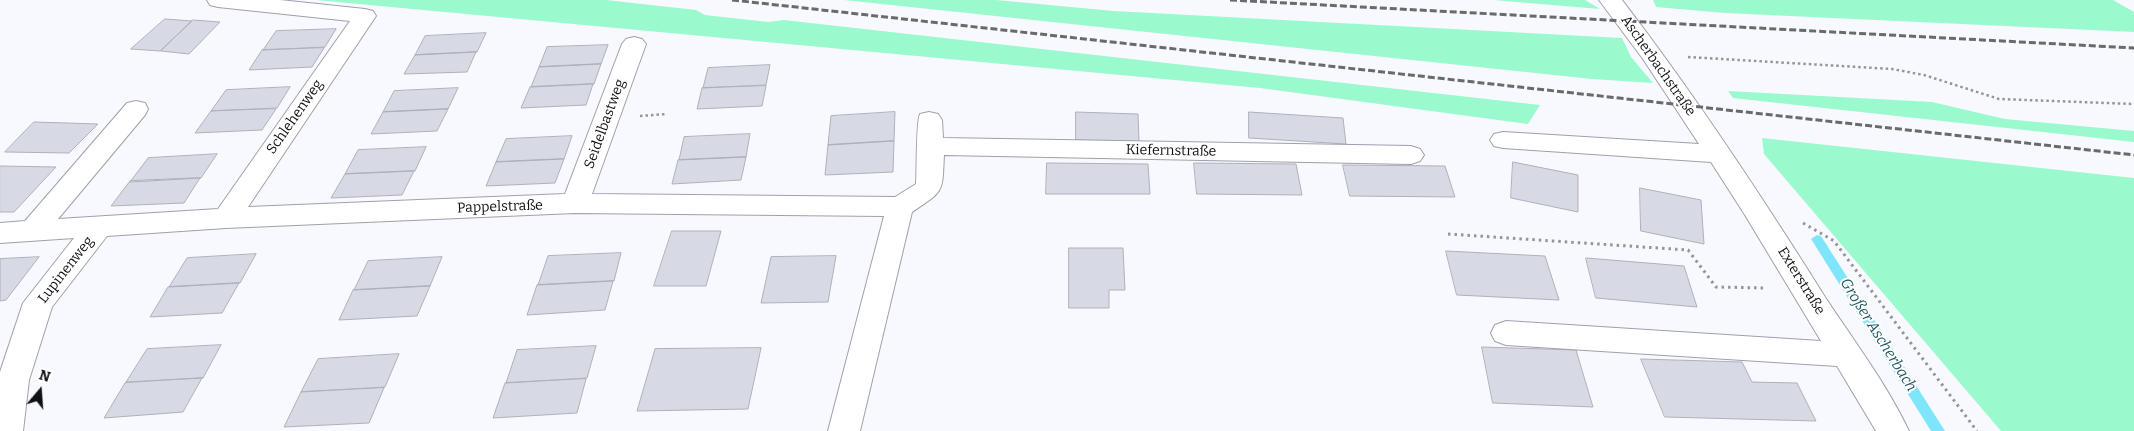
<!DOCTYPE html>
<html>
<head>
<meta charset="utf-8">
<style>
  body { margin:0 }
  #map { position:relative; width:2134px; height:431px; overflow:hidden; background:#f8f9fe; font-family:Bitter,serif }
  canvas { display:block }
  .north { position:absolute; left:15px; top:366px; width:50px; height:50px; -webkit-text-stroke:4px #fff; paint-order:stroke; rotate:18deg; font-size:14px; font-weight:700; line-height:20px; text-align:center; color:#101014 }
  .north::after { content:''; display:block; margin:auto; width:18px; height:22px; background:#101014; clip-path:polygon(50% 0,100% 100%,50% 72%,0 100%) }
</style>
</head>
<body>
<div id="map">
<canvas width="2134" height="431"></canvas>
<div class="north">N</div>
</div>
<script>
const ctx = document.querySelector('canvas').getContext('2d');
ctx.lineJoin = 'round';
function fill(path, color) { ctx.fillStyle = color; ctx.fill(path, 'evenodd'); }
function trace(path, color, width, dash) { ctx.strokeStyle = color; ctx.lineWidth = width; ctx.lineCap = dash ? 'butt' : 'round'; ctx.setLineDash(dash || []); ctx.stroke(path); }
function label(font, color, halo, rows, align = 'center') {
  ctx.font = font + ' Bitter,serif'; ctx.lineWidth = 4; ctx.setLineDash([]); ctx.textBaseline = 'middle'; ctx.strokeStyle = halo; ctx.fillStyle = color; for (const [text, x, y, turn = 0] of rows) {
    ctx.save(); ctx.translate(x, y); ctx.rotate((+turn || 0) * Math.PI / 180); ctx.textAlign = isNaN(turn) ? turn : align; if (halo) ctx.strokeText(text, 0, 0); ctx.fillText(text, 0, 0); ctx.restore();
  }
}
const green = new Path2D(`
  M316,0H606L696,10L705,15L768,22L784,20L1540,105L1528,124L1260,88Z
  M844,0H996L1114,11L1622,38L1631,57L1653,83L1592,79Z
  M1493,0H1585L1600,9Z
  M1653,0H2113L2134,12V32L1725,13L1656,7Z
  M1728,91L1932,102L2005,119L2134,131V142L1733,98Z
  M1762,138L2134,178V431H2001L1764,154Z`);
const stream = new Path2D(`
  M1817,235L1821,236L1945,431H1931L1813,242L1811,239Z`);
const building = new Path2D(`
  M165,19L192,21L160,51L131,49Z
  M193,20L220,22L189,54L161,51Z
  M336,29L325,47L263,50L276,31Z
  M486,33L477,52L415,55L425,36Z
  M608,45L601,64L539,67L547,47Z
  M324,48L312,67L249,70L262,50Z
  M476,52L467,72L404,74L415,55Z
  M601,64L594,84L531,87L539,67Z
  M770,65L766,85L703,88L708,68Z
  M593,84L586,105L521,108L530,87Z
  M766,86L762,106L697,109L702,88Z
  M290,87L277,108L211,111L226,90Z
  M458,88L448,109L383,112L394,91Z
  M276,109L262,130L195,133L211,111Z
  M448,109L437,131L371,134L383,112Z
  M895,112L894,141L828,145L831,116Z
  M1076,112L1138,114L1139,142L1076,140Z
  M1249,112L1343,118L1346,144L1249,138Z
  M34,122L98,124L69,153L5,152Z
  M750,134L746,157L679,160L684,137Z
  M572,136L564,159L496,162L506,139Z
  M894,141L893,172L825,175L828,145Z
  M426,147L415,171L345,174L358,150Z
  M217,154L201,178L130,182L148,158Z
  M746,157L741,180L672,184L678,160Z
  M564,159L555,183L486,186L496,162Z
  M1513,162L1578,175V212L1511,198Z
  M1047,163L1148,164L1150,194H1046Z
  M1194,163L1296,164L1302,195L1197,194Z
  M1343,165L1445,166L1455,197L1350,196Z
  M0,166L56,167L14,212H0Z
  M414,171L402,195L331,198L345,174Z
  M200,178L184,203L111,206L130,181Z
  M1640,188L1701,200L1704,244L1641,231Z
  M672,231H721L706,286H654Z
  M1069,248H1123L1125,290H1109V308H1069Z
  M1446,251L1545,256L1559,300L1457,295Z
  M621,253L614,281L538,285L548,256Z
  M256,254L240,283L169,287L187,258Z
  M836,256L828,302L761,303L771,257Z
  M39,257L6,300L0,301V259Z
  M442,257L430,286L354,290L368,261Z
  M1586,258L1684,266L1697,307L1596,298Z
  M613,281L605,310L527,315L537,285Z
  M239,283L222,313L150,317L168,287Z
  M430,286L417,316L339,320L353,290Z
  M221,345L203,378L126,382L147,349Z
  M596,346L587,378L506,383L517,350Z
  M1482,347L1576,350L1593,407L1493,403Z
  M761,348L748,409L637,411L655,349Z
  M399,354L385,387L301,392L318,359Z
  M1641,359L1742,362L1752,382L1797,383L1816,421L1665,417Z
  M202,378L183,412L104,418L125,383Z
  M586,379L577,413L493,418L505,383Z
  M384,388L369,423L284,427L301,392Z`);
const pathFar1 = new Path2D(`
  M1688,57L1892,69L1924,75L1999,99L2134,104
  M640,116L667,114`);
const path = new Path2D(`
  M1803,223L1834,241L1977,431
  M1448,234L1688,250L1716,287L1766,288`);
const minor = new Path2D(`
  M207,0H280L365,9L373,11L376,16L248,207L565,194L622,44L626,39L634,37L642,39L646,44L592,194L895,197L916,184C917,171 916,121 920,114L929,112L938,114L942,120L943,138L1411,146L1420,149L1424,155L1420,161L1411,164L944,155C942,193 945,190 912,212L860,431H828L884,216L575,213L226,228L107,236L52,307L29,380L23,431H0V372L23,303L74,238L0,243V223L25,221L127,103L136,101L145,103L148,109L145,115L58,219L218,209L350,21L218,7L210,5Z
  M1599,0H1622C1695,95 1761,195 1825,297C1854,341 1886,383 1909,431H1876L1837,366L1506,345L1495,341L1491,333L1495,325L1506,321L1821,341L1745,215L1711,162L1503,148L1494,146L1490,140L1494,134L1503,132L1699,144L1643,59Z`);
const rail = new Path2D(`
  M732,0L2134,155
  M1230,0L2134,48`);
const streetNames = [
  ["Ascherbachstraße",1658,66,55],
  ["Schlehenweg",295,117,-55],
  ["Seidelbastweg",605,124,-70],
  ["Kiefernstraße",1171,151,1],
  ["Pappelstraße",500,207,-2],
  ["Lupinenweg",66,270,-52],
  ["Exterstraße",1801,281,58]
];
const waterNames = [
  ["Großer Ascherbach",1878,335,58]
];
fill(green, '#9bf9ce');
fill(stream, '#7fe5fa');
fill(building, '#d7d9e5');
trace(building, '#aeb0bb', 1);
trace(minor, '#9ea0ab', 2);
trace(pathFar1, '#949599', 2.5, [2.5, 3]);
trace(path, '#949599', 3, [2.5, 4]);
fill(minor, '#fff');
trace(rail, '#6a6a6e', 3, [7, 3]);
label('14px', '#101014', '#fff', streetNames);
label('italic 15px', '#1f5964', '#fff', waterNames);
</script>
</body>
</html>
